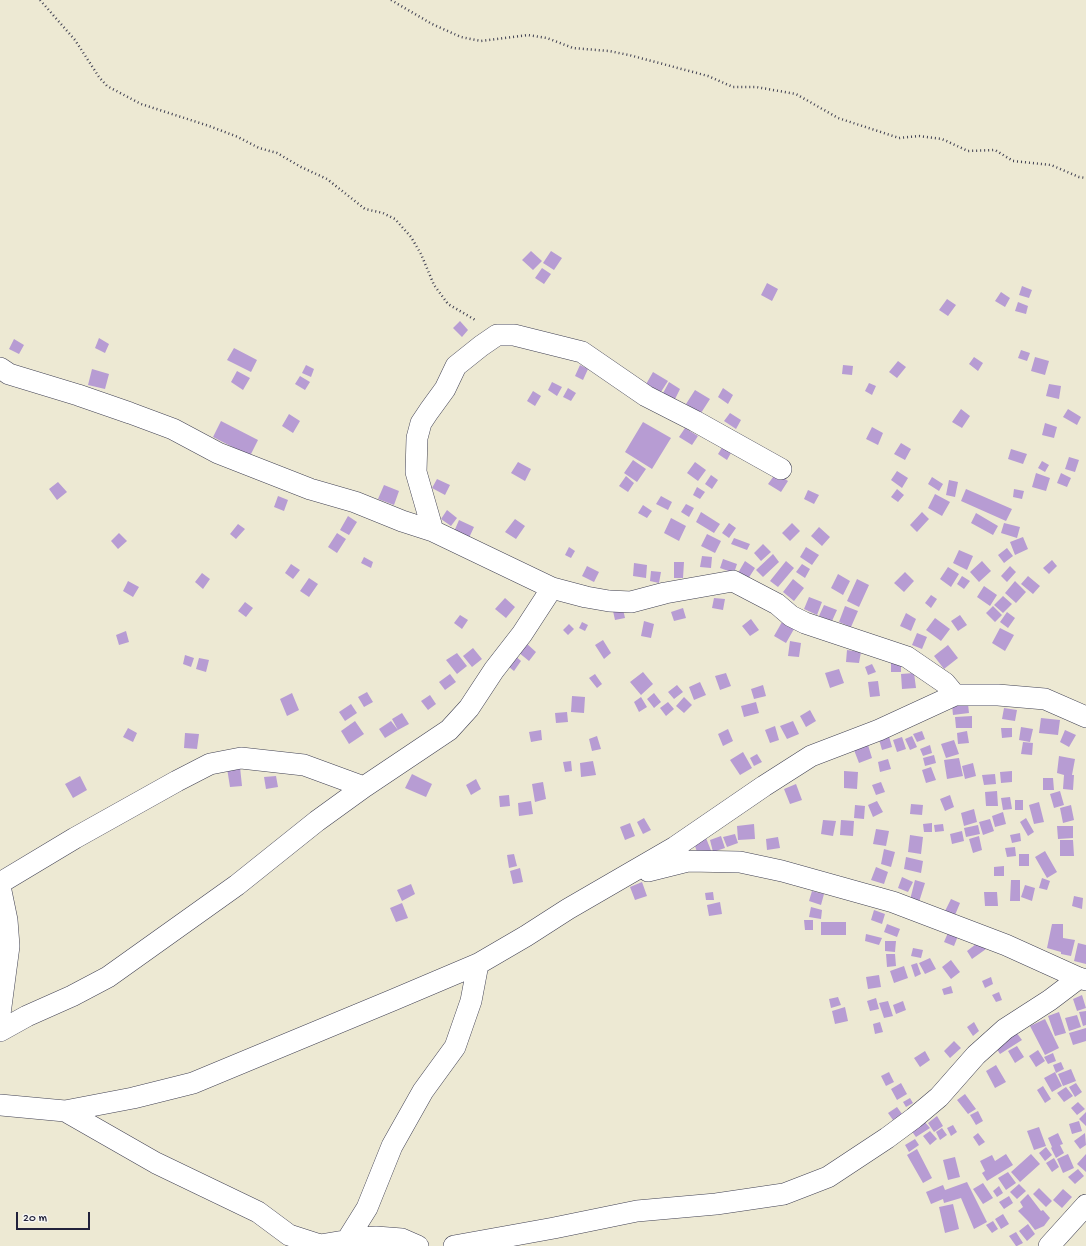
<!DOCTYPE html>
<html>
<head>
<meta charset="utf-8">
<style>
  body { margin:0 }
  #map { position:relative; width:1086px; height:1246px; overflow:hidden; background:#ede9d3; font-family:"Gochi Hand",sans-serif }
  canvas { display:block }
  .scale { position:absolute; left:16px; top:1212px; width:74px; height:18px; box-sizing:border-box; border:2px solid #22223b; border-top:0; padding-left:5px; font-size:12px; line-height:14px; white-space:nowrap; color:#22223b; -webkit-text-stroke:3px #f6f6f2; paint-order:stroke }
</style>
</head>
<body>
<div id="map">
<canvas width="1086" height="1246"></canvas>
<div class="scale">20 m</div>
</div>
<script>
const ctx = document.querySelector('canvas').getContext('2d');
ctx.lineJoin = 'round';
function fill(path, color) { ctx.fillStyle = color; ctx.fill(path, 'evenodd'); }
function trace(path, color, width, dash) { ctx.strokeStyle = color; ctx.lineWidth = width; ctx.lineCap = dash ? 'butt' : 'round'; ctx.setLineDash(dash || []); ctx.stroke(path); }
const building = new Path2D(`
  M531,251L542,261L533,270L522,260Z
  M551,251L562,258L554,270L543,263Z
  M542,268L551,274L544,284L535,278Z
  M767,283L778,289L772,301L761,295Z
  M1022,286L1032,290L1029,298L1019,295Z
  M1001,292L1010,298L1005,307L995,301Z
  M947,299L956,305L948,316L939,310Z
  M1018,302L1028,306L1026,314L1015,311Z
  M460,321L468,330L462,337L453,328Z
  M99,338L109,344L105,353L95,348Z
  M14,339L24,345L19,354L9,349Z
  M234,348L257,360L251,372L227,360Z
  M1021,350L1030,353L1027,361L1018,358Z
  M974,357L983,363L978,371L969,364Z
  M1035,357L1049,361L1045,375L1031,371Z
  M898,361L906,367L897,378L889,372Z
  M306,365L314,369L311,377L302,373Z
  M580,365L588,369L583,380L575,376Z
  M843,365L853,366L852,375L842,374Z
  M92,369L109,374L105,389L88,385Z
  M237,371L250,378L243,390L231,382Z
  M653,372L668,381L659,395L645,386Z
  M300,376L310,382L305,390L295,384Z
  M552,382L562,387L557,396L548,390Z
  M669,382L680,389L674,401L662,395Z
  M869,383L876,386L872,395L865,391Z
  M1049,384L1061,386L1059,399L1046,396Z
  M568,388L576,393L571,401L563,397Z
  M723,388L733,395L728,404L718,397Z
  M695,390L710,399L701,413L686,404Z
  M533,391L541,396L535,406L527,401Z
  M961,409L970,416L962,428L952,422Z
  M1068,409L1081,417L1077,425L1063,417Z
  M730,413L741,420L736,429L724,421Z
  M289,414L300,421L293,433L282,426Z
  M221,421L258,440L250,456L213,437Z
  M643,422L671,438L652,469L625,452Z
  M1045,423L1057,427L1054,438L1042,435Z
  M872,427L883,433L878,445L866,439Z
  M685,428L698,436L692,445L679,437Z
  M901,443L911,449L905,460L894,454Z
  M723,446L732,451L727,460L718,454Z
  M1011,449L1027,454L1023,464L1008,459Z
  M1069,457L1079,460L1075,472L1065,469Z
  M633,460L646,469L637,482L624,473Z
  M1042,461L1049,465L1045,472L1038,468Z
  M518,462L531,469L525,481L511,473Z
  M695,462L706,470L698,481L687,473Z
  M897,471L908,478L902,488L891,480Z
  M776,473L788,481L781,492L768,484Z
  M1036,473L1050,478L1046,491L1032,487Z
  M1061,473L1071,478L1067,487L1057,483Z
  M711,475L718,480L712,489L705,484Z
  M626,476L634,483L628,492L619,486Z
  M932,477L943,484L939,491L928,484Z
  M437,479L450,485L445,495L432,488Z
  M949,480L958,482L955,497L946,495Z
  M58,482L67,492L57,500L49,489Z
  M384,485L399,491L394,505L378,499Z
  M697,487L705,492L700,499L693,495Z
  M897,489L904,495L898,502L891,497Z
  M966,489L1012,509L1006,521L961,501Z
  M1014,489L1024,491L1022,499L1013,497Z
  M808,490L819,495L814,504L804,499Z
  M935,494L950,502L942,516L928,508Z
  M278,496L288,500L284,511L274,507Z
  M661,496L672,502L668,510L656,504Z
  M686,504L694,508L689,517L681,512Z
  M643,505L652,511L647,518L638,513Z
  M447,510L457,518L451,526L441,519Z
  M701,512L720,524L714,533L696,522Z
  M922,512L929,519L917,532L910,525Z
  M976,513L998,526L993,535L971,523Z
  M348,516L357,522L349,535L340,530Z
  M671,518L686,526L679,541L664,533Z
  M515,519L525,526L516,539L505,532Z
  M459,520L474,527L468,540L453,534Z
  M729,523L736,528L729,538L722,533Z
  M792,523L800,531L790,541L782,533Z
  M1004,523L1020,527L1017,538L1001,533Z
  M238,524L245,529L236,539L230,534Z
  M819,527L830,537L822,546L811,536Z
  M119,533L127,541L118,549L111,541Z
  M337,533L346,539L337,553L328,547Z
  M707,534L721,541L715,553L701,546Z
  M1023,537L1028,549L1015,555L1010,542Z
  M734,538L750,544L747,550L731,544Z
  M763,544L771,552L761,561L754,553Z
  M569,547L575,551L571,558L565,555Z
  M806,547L819,555L812,565L800,557Z
  M1007,548L1013,556L1004,563L998,555Z
  M959,550L973,556L967,570L953,563Z
  M773,554L779,562L763,577L756,570Z
  M702,556L712,557L711,568L700,567Z
  M364,557L373,562L371,568L361,563Z
  M723,559L737,564L734,573L720,568Z
  M1052,560L1057,566L1049,574L1043,568Z
  M745,561L755,568L748,579L738,573Z
  M786,561L794,568L778,587L770,581Z
  M982,561L991,571L979,582L970,572Z
  M674,562H684L683,578H674Z
  M634,563L647,565L646,578L633,576Z
  M291,564L300,570L293,579L285,573Z
  M802,564L810,569L805,578L796,572Z
  M587,566L599,572L594,582L582,576Z
  M1010,566L1016,572L1007,582L1001,576Z
  M948,567L959,574L951,587L940,579Z
  M651,571L661,572L659,583L650,581Z
  M905,572L914,581L904,592L894,583Z
  M202,573L210,579L203,589L195,582Z
  M838,574L850,581L843,595L831,588Z
  M962,576L970,581L964,589L957,584Z
  M1028,576L1040,586L1033,594L1021,584Z
  M309,578L318,584L309,597L300,591Z
  M793,579L804,588L794,601L783,592Z
  M857,579L869,585L859,607L847,601Z
  M128,581L139,587L133,597L123,591Z
  M1015,581L1026,592L1016,603L1005,593Z
  M984,586L997,595L990,606L977,597Z
  M931,595L937,599L931,608L925,603Z
  M1003,596L1012,604L1003,613L994,605Z
  M809,597L822,602L817,615L804,609Z
  M505,598L515,607L506,618L495,609Z
  M714,598L725,599L723,610L712,608Z
  M245,602L253,608L246,617L238,611Z
  M824,605L837,610L832,621L819,616Z
  M845,606L858,611L851,627L839,622Z
  M993,606L1002,615L995,622L986,613Z
  M683,608L686,618L674,621L671,612Z
  M623,609L625,618L615,620L613,611Z
  M1007,612L1015,618L1008,628L1000,622Z
  M906,613L916,619L911,631L900,626Z
  M460,615L468,620L462,629L454,623Z
  M960,615L967,625L958,631L951,621Z
  M935,618L950,629L941,641L926,630Z
  M751,619L759,630L750,636L742,626Z
  M644,621L654,624L651,638L641,636Z
  M582,622L588,625L585,631L579,628Z
  M782,622L794,629L786,643L774,636Z
  M569,624L574,629L568,635L563,630Z
  M1000,628L1014,635L1005,651L992,643Z
  M126,631L129,642L119,645L116,635Z
  M917,633L927,637L922,649L912,645Z
  M603,640L611,653L604,659L595,645Z
  M790,641L801,643L799,657L788,656Z
  M526,643L536,652L529,661L518,652Z
  M948,645L958,658L944,669L934,656Z
  M473,648L482,659L472,667L463,656Z
  M847,650L861,652L859,663L846,662Z
  M457,653L467,666L457,674L446,660Z
  M512,653L521,661L514,671L504,663Z
  M185,655L194,658L191,667L183,664Z
  M199,658L209,660L206,672L196,669Z
  M891,661H901V672H891Z
  M872,664L876,672L868,675L865,667Z
  M839,669L844,683L830,688L825,673Z
  M643,672L653,684L641,695L630,682Z
  M726,673L731,686L720,690L715,676Z
  M914,673L916,688L902,689L901,674Z
  M450,674L456,682L445,690L439,682Z
  M595,674L602,684L597,688L589,678Z
  M878,681L880,696L870,697L868,682Z
  M700,682L706,695L694,700L689,687Z
  M677,685L683,692L674,699L668,692Z
  M763,685L766,696L754,699L751,689Z
  M367,692L373,702L364,707L358,697Z
  M292,693L299,710L287,716L280,699Z
  M654,693L661,702L654,708L647,699Z
  M430,695L436,704L428,710L421,701Z
  M572,696L585,697L584,713L571,712Z
  M641,697L647,707L639,712L634,702Z
  M684,697L692,705L684,713L676,706Z
  M668,702L674,709L666,716L660,708Z
  M756,702L759,713L744,717L741,706Z
  M351,704L357,713L345,721L339,712Z
  M968,704L969,713L953,715L952,705Z
  M1004,708L1017,710L1015,721L1002,719Z
  M810,710L816,721L806,727L800,716Z
  M567,712L568,722L556,723L555,713Z
  M402,713L409,724L398,730L392,719Z
  M972,716V728H956L955,717Z
  M1041,718L1060,720L1058,735L1039,733Z
  M355,721L364,734L349,744L341,731Z
  M391,721L398,730L385,738L379,729Z
  M793,721L799,734L787,739L780,726Z
  M775,726L779,740L770,743L765,730Z
  M1021,727L1033,729L1030,742L1019,740Z
  M128,728L137,733L133,742L123,737Z
  M1001,728H1012V737L1002,738Z
  M728,729L733,741L723,746L718,734Z
  M541,730L542,740L531,742L529,732Z
  M1065,730L1076,735L1069,747L1060,742Z
  M922,731L925,739L917,742L913,734Z
  M967,731L969,743L958,744L957,733Z
  M185,733L199,734L197,749L184,748Z
  M888,733L892,747L882,750L878,736Z
  M597,736L601,749L592,751L589,739Z
  M912,736L917,747L910,750L905,739Z
  M902,737L906,749L897,752L893,740Z
  M954,740L959,754L946,758L941,744Z
  M1023,742L1033,743L1032,755L1021,754Z
  M868,745L872,758L859,763L854,750Z
  M930,745L932,753L923,756L920,749Z
  M743,752L752,768L740,775L730,760Z
  M757,754L762,762L754,766L750,758Z
  M934,755L936,763L925,766L923,758Z
  M1059,756L1075,759L1072,775H1074L1073,790L1063,789L1064,775L1057,773Z
  M959,758L963,776L947,779L944,760Z
  M888,759L891,769L880,772L878,762Z
  M571,761L572,771L565,772L563,762Z
  M593,761L596,775L581,777L580,763Z
  M973,763L976,776L965,779L962,766Z
  M240,767L242,786L230,787L227,768Z
  M931,767L936,780L926,783L922,770Z
  M844,771L858,772L857,789L844,788Z
  M1012,771V782L1001,783L1000,772Z
  M412,774L432,784L426,797L405,788Z
  M995,774L996,784L984,785L982,775Z
  M80,776L87,790L73,798L65,784Z
  M276,776L278,787L266,789L264,777Z
  M1043,778H1053L1054,790H1043Z
  M476,779L481,789L471,795L466,785Z
  M543,782L546,799L535,802L532,784Z
  M881,782L885,792L876,795L872,785Z
  M796,784L802,800L790,804L784,789Z
  M997,791L998,806H986L985,792Z
  M1060,791L1064,805L1054,808L1050,794Z
  M509,795L510,806L500,807L499,796Z
  M950,795L954,807L945,811L940,799Z
  M1010,797L1012,809L1003,810L1001,798Z
  M1015,800H1023V810H1015Z
  M531,801L533,814L519,816L518,803Z
  M877,801L883,812L873,817L868,805Z
  M1039,802L1044,822L1034,824L1029,805Z
  M911,804L923,805L922,815L910,814Z
  M855,805L865,806L864,819L854,818Z
  M1071,805L1074,820L1063,823L1060,808Z
  M974,809L977,822L964,826L961,813Z
  M1003,812L1006,824L995,827L992,816Z
  M644,818L651,830L643,834L637,822Z
  M1026,818L1034,832L1028,836L1020,822Z
  M990,819L994,831L983,835L979,822Z
  M823,820L836,821L833,836L821,834Z
  M841,820L854,821L853,836L840,835Z
  M630,823L635,836L625,840L620,827Z
  M932,823V832H924L923,824Z
  M754,824L755,839L738,840L737,826Z
  M943,824L944,831L935,832L934,825Z
  M978,825L980,834L966,837L964,828Z
  M1057,826H1073V838L1058,839Z
  M876,829L889,831L886,846L873,844Z
  M962,831L964,841L952,844L950,834Z
  M1020,833L1021,841L1012,843L1010,835Z
  M735,834L738,843L727,847L723,837Z
  M910,835L923,837L921,854L908,852Z
  M721,836L725,848L713,852L710,840Z
  M979,836L982,850L973,853L969,839Z
  M778,837L780,848L767,850L766,839Z
  M706,838L712,853L699,858L694,843Z
  M1060,840H1073L1074,856H1060Z
  M1015,847L1016,856L1007,857L1005,848Z
  M884,849L895,852L891,867L881,864Z
  M1045,851L1057,872L1047,878L1035,857Z
  M514,854L517,866L509,868L507,855Z
  M1019,854H1029V866H1019Z
  M906,857L923,861L921,873L904,869Z
  M1004,866V876H994V867Z
  M876,867L888,872L884,884L871,880Z
  M520,868L523,882L513,884L510,871Z
  M902,877L913,882L908,892L898,888Z
  M1042,878L1050,881L1047,890L1039,888Z
  M915,880L925,883L919,902L910,900Z
  M1011,880H1020V901H1010Z
  M642,882L647,896L635,900L630,887Z
  M411,884L415,894L402,901L397,890Z
  M1025,885L1035,888L1032,901L1021,897Z
  M812,891L824,894L821,905L809,901Z
  M713,892L714,900H706L705,893Z
  M984,892H997L998,906H985Z
  M1074,896L1083,898L1082,909L1072,906Z
  M951,899L960,903L955,915L945,911Z
  M720,902L722,914L709,916L707,905Z
  M402,903L408,918L396,922L390,908Z
  M811,907L822,910L821,919L809,917Z
  M874,910L885,914L882,924L871,920Z
  M804,920H813V930H805Z
  M821,922H846V935H821Z
  M887,924L900,929L897,937L884,932Z
  M1052,924H1063V938L1075,940L1071,956L1061,954V952L1047,948Z
  M950,928L960,931L954,946L944,942Z
  M866,934L882,938L879,945L865,941Z
  M885,941H896L895,952L885,951Z
  M980,941L986,949L972,959L967,951Z
  M1078,943L1086,945V964L1074,961Z
  M913,948L923,950L921,958L911,956Z
  M886,954H895L896,966L887,967Z
  M930,958L936,969L925,974L919,963Z
  M951,960L960,972L951,979L942,967Z
  M917,963L921,974L915,977L911,965Z
  M904,966L908,978L894,983L890,971Z
  M879,975L881,987L868,989L866,977Z
  M991,977L993,984L985,988L982,981Z
  M951,986L953,993L944,995L942,989Z
  M999,992L1002,1000L996,1002L992,995Z
  M1082,995L1086,1008L1077,1011L1073,999Z
  M838,997L841,1005L831,1008L829,999Z
  M876,998L879,1009L870,1011L867,1001Z
  M888,1001L893,1016L884,1018L879,1003Z
  M903,1001L906,1010L896,1014L893,1005Z
  M845,1007L848,1021L835,1024L832,1011Z
  M1086,1011V1025L1083,1026L1079,1012Z
  M1059,1012L1066,1033L1055,1036L1048,1016Z
  M1077,1015L1081,1027L1069,1031L1065,1018Z
  M1045,1019L1059,1048L1045,1055L1030,1026Z
  M880,1022L883,1032L875,1034L873,1024Z
  M974,1022L979,1031L973,1036L967,1027Z
  M1086,1028V1041L1073,1045L1069,1033Z
  M1016,1032L1022,1040L1000,1054L995,1046Z
  M954,1041L961,1048L950,1058L944,1051Z
  M1017,1046L1024,1057L1015,1063L1008,1051Z
  M1038,1050L1045,1061L1036,1067L1029,1056Z
  M925,1051L930,1060L920,1067L914,1058Z
  M1053,1053L1056,1061L1048,1064L1044,1057Z
  M1061,1062L1064,1069L1056,1073L1053,1065Z
  M996,1065L1006,1082L995,1088L986,1071Z
  M1071,1069L1076,1081L1063,1086L1058,1074Z
  M889,1072L894,1082L886,1086L881,1076Z
  M1055,1072L1062,1086L1052,1092L1044,1078Z
  M901,1083L907,1094L897,1100L891,1089Z
  M1076,1083L1082,1092L1075,1097L1069,1087Z
  M1043,1086L1051,1099L1045,1103L1037,1090Z
  M1066,1087L1073,1096L1064,1102L1057,1093Z
  M965,1094L976,1109L968,1114L957,1100Z
  M910,1098L913,1103L906,1107L903,1102Z
  M1078,1102L1085,1109L1077,1115L1071,1108Z
  M897,1107L902,1114L893,1120L888,1113Z
  M978,1111L983,1121L976,1125L970,1115Z
  M1086,1112V1126L1079,1119Z
  M937,1116L943,1126L934,1132L928,1123Z
  M923,1120L930,1128L916,1137L910,1129Z
  M1079,1121L1082,1131L1072,1134L1069,1124Z
  M953,1125L957,1132L951,1136L947,1128Z
  M1039,1127L1046,1146L1034,1150L1027,1131Z
  M942,1128L947,1135L940,1140L936,1132Z
  M930,1131L937,1139L930,1145L923,1136Z
  M978,1133L985,1142L979,1146L973,1137Z
  M1058,1133L1063,1144L1060,1145L1064,1153L1056,1158L1051,1148L1052,1147L1048,1138Z
  M1085,1133L1086,1145L1080,1149L1074,1141Z
  M915,1139L919,1145L909,1152L905,1145Z
  M1046,1147L1052,1155L1045,1161L1039,1153Z
  M917,1149L932,1178L923,1183L907,1155Z
  M1006,1154L1013,1165L987,1181L982,1173L985,1171L980,1161L992,1155L995,1161Z
  M1031,1154L1040,1164L1020,1182L1011,1172Z
  M1068,1154L1074,1168L1063,1173L1057,1159Z
  M1086,1154V1172L1077,1164Z
  M955,1157L960,1177L948,1180L943,1160Z
  M1054,1158L1059,1167L1052,1172L1046,1163Z
  M1078,1169L1084,1176L1075,1184L1068,1177Z
  M1008,1172L1016,1183L1006,1190L998,1178Z
  M967,1182L987,1222L974,1229L961,1198L944,1203L943,1199L931,1204L926,1192L943,1185L945,1190Z
  M983,1183L993,1198L983,1204L973,1189Z
  M1019,1184L1026,1191L1017,1199L1010,1192Z
  M999,1186L1003,1193L997,1197L993,1191Z
  M1039,1188L1052,1201L1046,1207L1033,1194Z
  M1063,1189L1072,1197L1062,1208L1053,1200Z
  M1028,1194L1041,1211L1043,1210L1050,1218L1044,1226L1035,1230L1028,1221L1018,1211L1023,1207L1020,1202Z
  M1009,1196L1013,1203L1004,1209L999,1202Z
  M953,1204L959,1229L945,1233L939,1207Z
  M1003,1214L1009,1224L1001,1229L995,1219Z
  M993,1221L998,1229L992,1233L986,1225Z
  M1028,1224L1035,1234L1027,1241L1019,1231Z
  M1016,1232L1023,1243L1017,1246H1016L1009,1236Z`);
const path = new Path2D(`
  M40,0L75,40L99,77L107,86L141,104L209,126L238,137L259,148L277,153L301,167L327,179L365,209L383,213L395,219L411,237L421,254L434,285L448,304L477,321
  M391,0L432,24L461,37L481,41L528,35L547,38L573,48L609,51L629,55L708,76L733,87H756L796,94L838,118L899,138L919,136L942,139L968,151L995,150L1013,161L1051,165L1079,177L1086,178`);
const street = new Path2D(`
  M0,368L9,374L78,395L130,413L173,429L218,453L310,489L355,502L402,521L433,531L552,588L586,597L609,601L631,602L665,593L733,581L777,604L791,616L805,623L907,657L945,683L955,695
  M433,531L416,472L417,438L421,423L429,411L445,389L456,366L481,346L497,335H514L582,352L646,396L695,421L781,469
  M648,871L688,861L740,862L782,871L893,902L1006,945L1079,978L1086,980
  M0,883L75,838L177,781L210,764L241,758L304,765L364,787
  M0,886L7,920L9,946L0,1014
  M0,1031L27,1016L72,996L108,977L237,885L317,821L364,787L449,730L469,708L494,670L522,634L552,588
  M0,1105L65,1111L133,1098L193,1083L393,1000L478,964L526,936L568,909L675,847L764,786L811,756L879,730L955,695H998L1045,699L1086,717
  M65,1111L156,1163L258,1212L289,1235L320,1245L362,1238L376,1237L402,1239L418,1246
  M347,1240L367,1208L392,1146L423,1091L455,1047L471,1001L478,964
  M454,1246L554,1228L637,1211L716,1204L784,1194L828,1177L887,1138L914,1118L939,1097L976,1055L1005,1029L1050,1000L1079,978
  M1049,1246L1086,1205`);
fill(building, '#b79cd3');
trace(street, '#404052', 22);
trace(path, '#404052', 2.5, [1, 3]);
trace(street, '#fff', 21);
</script>
</body>
</html>
